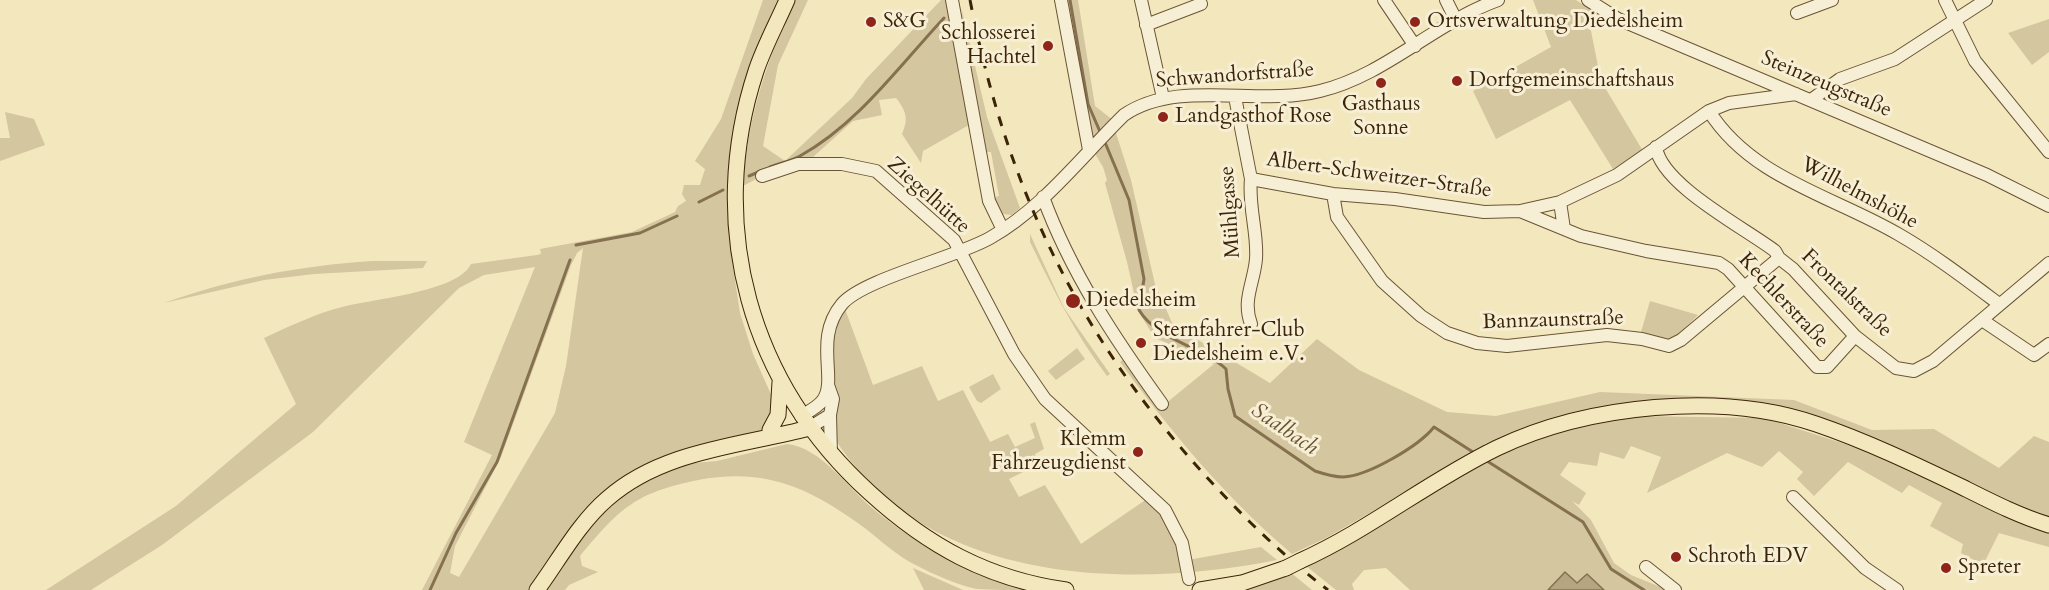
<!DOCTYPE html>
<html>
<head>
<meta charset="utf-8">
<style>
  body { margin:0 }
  canvas { display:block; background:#f3e7be }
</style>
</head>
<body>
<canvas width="2049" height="590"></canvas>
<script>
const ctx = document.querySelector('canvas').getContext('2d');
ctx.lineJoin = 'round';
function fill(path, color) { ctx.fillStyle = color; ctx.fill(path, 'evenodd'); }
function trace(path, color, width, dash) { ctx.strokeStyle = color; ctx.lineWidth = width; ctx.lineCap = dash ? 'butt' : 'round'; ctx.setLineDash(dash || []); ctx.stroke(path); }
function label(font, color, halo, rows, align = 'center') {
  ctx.font = font + ' Cardo,serif'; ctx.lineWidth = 6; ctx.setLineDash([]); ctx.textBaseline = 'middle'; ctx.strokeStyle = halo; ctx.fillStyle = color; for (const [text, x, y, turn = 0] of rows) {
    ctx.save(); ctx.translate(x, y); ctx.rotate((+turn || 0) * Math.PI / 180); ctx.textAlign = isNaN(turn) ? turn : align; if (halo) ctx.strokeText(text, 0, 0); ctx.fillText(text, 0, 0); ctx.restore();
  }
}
const green = new Path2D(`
  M763,0H779L755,52L731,190L729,217L731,254L740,313L753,354L773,399L774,409L766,428L759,432L639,472L531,590H422L492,455L464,442L535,267L484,275L459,288L313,432L162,545L91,590H46L176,506L296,404L264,338C290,326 315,314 342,307C372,299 458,292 471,264L537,255L541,254L540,249L632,232L675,212L678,206L686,201L682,194L684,185H700L705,169L695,161L721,119ZM583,248L566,366L555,413L459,577L450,573L455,546L501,457L571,265L577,253Z
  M794,0H808L778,65L763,146L785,161L852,98L866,79L941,0H947L969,125L923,151L921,163L902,134C909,118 906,111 896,98L879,100L882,115L853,121L803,166L762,176L743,186C747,120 767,60 794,0Z
  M1064,0H1078L1095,106L1113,120L1092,143Z
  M1533,0H1576L1597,14L1590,26L1601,81L1643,151L1613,169L1570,100L1496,139L1473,91L1551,47Z
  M961,6L987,117L1020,208L1012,215L1003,214L992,198L999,196L991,152H984Z
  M2049,19V52L2032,65L2008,33Z
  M5,112L34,119L45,145L0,161V138H10Z
  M1115,130L1131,180L1155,284L1173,325L1270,383L1317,339L1359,370L1447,412L1496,416L1600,392L1794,400L1872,430L1934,429L1999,468L2034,436L2049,442V520L1790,412L1762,403L1682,399L1637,401L1551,420L1484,444L1485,447L1326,538L1292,554C1226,498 1170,431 1120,362L1130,354L1165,404L1214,364L1199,357L1187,359L1174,346L1155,338L1138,311L1127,262L1105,183L1107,180L1103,167L1094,152Z
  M1030,234L1064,308L1110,374L1107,376C1075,334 1053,289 1030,242Z
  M372,261H427L423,268L314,274L264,280L164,303C235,278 298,266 372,261Z
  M1650,301L1698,315L1678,335L1663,340L1641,332Z
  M845,309L873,385L922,366L938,401L963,390L990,442L1008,434L1015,447L1035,438L1030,424L1035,422L1044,449L1035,454L1037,465L1009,479L1019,497L1045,485L1081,544L1144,501L1149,500C1166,519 1174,536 1182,561L1261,547L1277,560C1125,590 927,584 835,439L833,432L837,394L830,362L834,327Z
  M1077,348L1085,359L1056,380L1048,371Z
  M993,374L1001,389L981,403L977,401L969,387Z
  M1638,416L1764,418L1861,449L2049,532V547L1999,533L1983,565L1961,553L1963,544L1930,526L1942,503L1909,485L1902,493L1848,462L1814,496L1797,479L1803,472L1779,451L1762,467L1727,453L1647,493L1661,457L1631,446L1624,459L1600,452L1597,466L1569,462L1560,475L1586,493L1579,505L1572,501L1591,520L1614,563L1631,575L1668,590H1410L1386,568L1364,570L1352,584L1354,590H1336L1305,565L1491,459L1554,432Z
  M787,444C821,447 850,491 877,512C921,547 972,578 1027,590C1011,590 993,590 977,589C959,586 926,571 910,562C894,553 880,540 866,529C812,489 767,467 698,480C635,493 620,508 580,556L582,566L598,572L569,585L565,590H544L593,523L635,486L682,464L717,461Z
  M913,568L963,590H924Z
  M1290,572L1312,590H1237Z`);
const water = new Path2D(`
  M1565,572L1577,583L1587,574L1604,590H1548Z`);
const stream = new Path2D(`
  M1070,0L1088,104L1101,134
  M1104,140L1129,200L1144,279L1139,310C1158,341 1200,345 1226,369L1228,389L1235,416L1315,471C1324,474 1333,477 1343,477C1368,476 1419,446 1434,427L1476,454
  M770,167C780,163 791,161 800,156C858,124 900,65 944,18
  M749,176L761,171
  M699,202L723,190
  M576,245L640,233L677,216
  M1487,461L1583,522L1611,569L1644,590
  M430,590L456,533L497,462L570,260`);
const minor = new Path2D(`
  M952,0L989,201L1003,230
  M1061,0L1089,150
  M1141,0L1163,98
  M1384,0L1415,46
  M1446,0L1456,20
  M1588,0L1618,19L1987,175L2049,206
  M1945,0L1975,61L2049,152
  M1797,13L1832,0
  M1146,25L1201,4
  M1235,97L1251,179C1248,206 1258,233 1256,259C1254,283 1242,300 1251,324
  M1811,100L1840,79L1895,59L1986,0
  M1709,111C1751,178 1833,196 1898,234C1933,254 1967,280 1999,304
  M1656,147C1661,185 1745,228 1775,251L1779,258L1793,269L1855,336L1896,368L1914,371L1933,361L2049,263
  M762,176L798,164H842L876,171L954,240L1014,354L1045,399L1165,510L1182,543L1189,579
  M1251,179L1333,194L1395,199L1484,212L1520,211L1560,202L1617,175L1709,111L1729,103L1796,94
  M1333,194L1337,217L1382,281L1421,316L1447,333L1477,343L1507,346L1607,335L1642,339L1669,346L1681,340L1779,258
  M1043,197C1071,273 1115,339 1162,404
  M1560,202L1564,229
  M1520,211L1581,236L1646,251L1719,263L1728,269L1817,367H1827L1855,336
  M1982,320L2034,355L2049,344
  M830,415L831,455
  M801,416C808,412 818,407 823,400C838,379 813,339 842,304C863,279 955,258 990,238C1043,208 1081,157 1124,115C1178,78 1258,107 1320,91C1386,75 1434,23 1498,0
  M809,428L830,415L833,399L828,385
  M1793,497L1865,568L1897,590
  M1646,567L1675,590`);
const major = new Path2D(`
  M787,0C777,23 764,47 756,71C705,226 750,385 870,493C928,546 988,579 1066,590
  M770,430L778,415L780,382
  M1300,561C1369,530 1429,481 1497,448C1587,405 1721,391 1816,424C1866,441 1914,464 1962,487C1990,501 2019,516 2049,525
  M537,590C559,560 579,523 607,499C662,450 741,446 809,428
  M1200,590L1242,583L1286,568`);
const rail = new Path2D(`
  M970,0C1006,185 1076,332 1203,473C1241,515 1283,556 1328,590`);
const majorBridge = new Path2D(`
  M1286,568L1300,561`);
const markers = [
  [871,22,6,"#8f2418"],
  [1415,22,6,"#8f2418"],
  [1048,46,6,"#8f2418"],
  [1457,81,6,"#8f2418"],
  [1381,83,6,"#8f2418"],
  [1163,117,6,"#8f2418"],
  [1073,301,8,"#8f2418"],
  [1141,343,6,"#8f2418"],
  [1138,452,6,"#8f2418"],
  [1676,557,6,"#8f2418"],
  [1946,568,6,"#8f2418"]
];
const poiNames = [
  ["S&G",883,22],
  ["Ortsverwaltung Diedelsheim",1427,22],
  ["Schlosserei",1036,34,"right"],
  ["Hachtel",1036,58,"right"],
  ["Dorfgemeinschaftshaus",1469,81],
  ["Gasthaus",1381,105,"center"],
  ["Sonne",1381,129,"center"],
  ["Landgasthof Rose",1175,117],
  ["Diedelsheim",1086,301],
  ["Sternfahrer-Club",1153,331],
  ["Diedelsheim e.V.",1153,355],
  ["Klemm",1126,440,"right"],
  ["Fahrzeugdienst",1126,464,"right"],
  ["Schroth EDV",1688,557],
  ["Spreter",1958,568]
];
const streetNames = [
  ["Schwandorfstraße",1235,76,-4],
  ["Steinzeugstraße",1826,85,23],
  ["Albert-Schweitzer-Straße",1379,176,8],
  ["Wilhelmshöhe",1859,194,28],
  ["Ziegelhütte",928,196,42],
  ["Mühlgasse",1231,212,-94],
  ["Frontalstraße",1846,294,44],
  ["Kechlerstraße",1783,301,47],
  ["Bannzaunstraße",1553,321,-2]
];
const waterNames = [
  ["Saalbach",1284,430,34]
];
fill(green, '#d4c69f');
fill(water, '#b5a580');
trace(water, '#857150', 1.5);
trace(stream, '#857150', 3);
trace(minor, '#6a5535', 14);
trace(major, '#3c2407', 17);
trace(minor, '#f7efd5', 12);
trace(major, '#f3e7be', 15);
trace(rail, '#3c2407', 3, [10, 10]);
trace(majorBridge, '#3c2407', 17, []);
trace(majorBridge, '#f3e7be', 15);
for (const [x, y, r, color] of markers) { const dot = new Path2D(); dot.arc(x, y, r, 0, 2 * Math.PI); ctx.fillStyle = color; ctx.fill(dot); trace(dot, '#f7efd5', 2); }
label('21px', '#3c2407', '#f7efd5', poiNames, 'left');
label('21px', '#3c2407', '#f7efd5', streetNames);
label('italic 22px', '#665131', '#f7efd5', waterNames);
</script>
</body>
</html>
